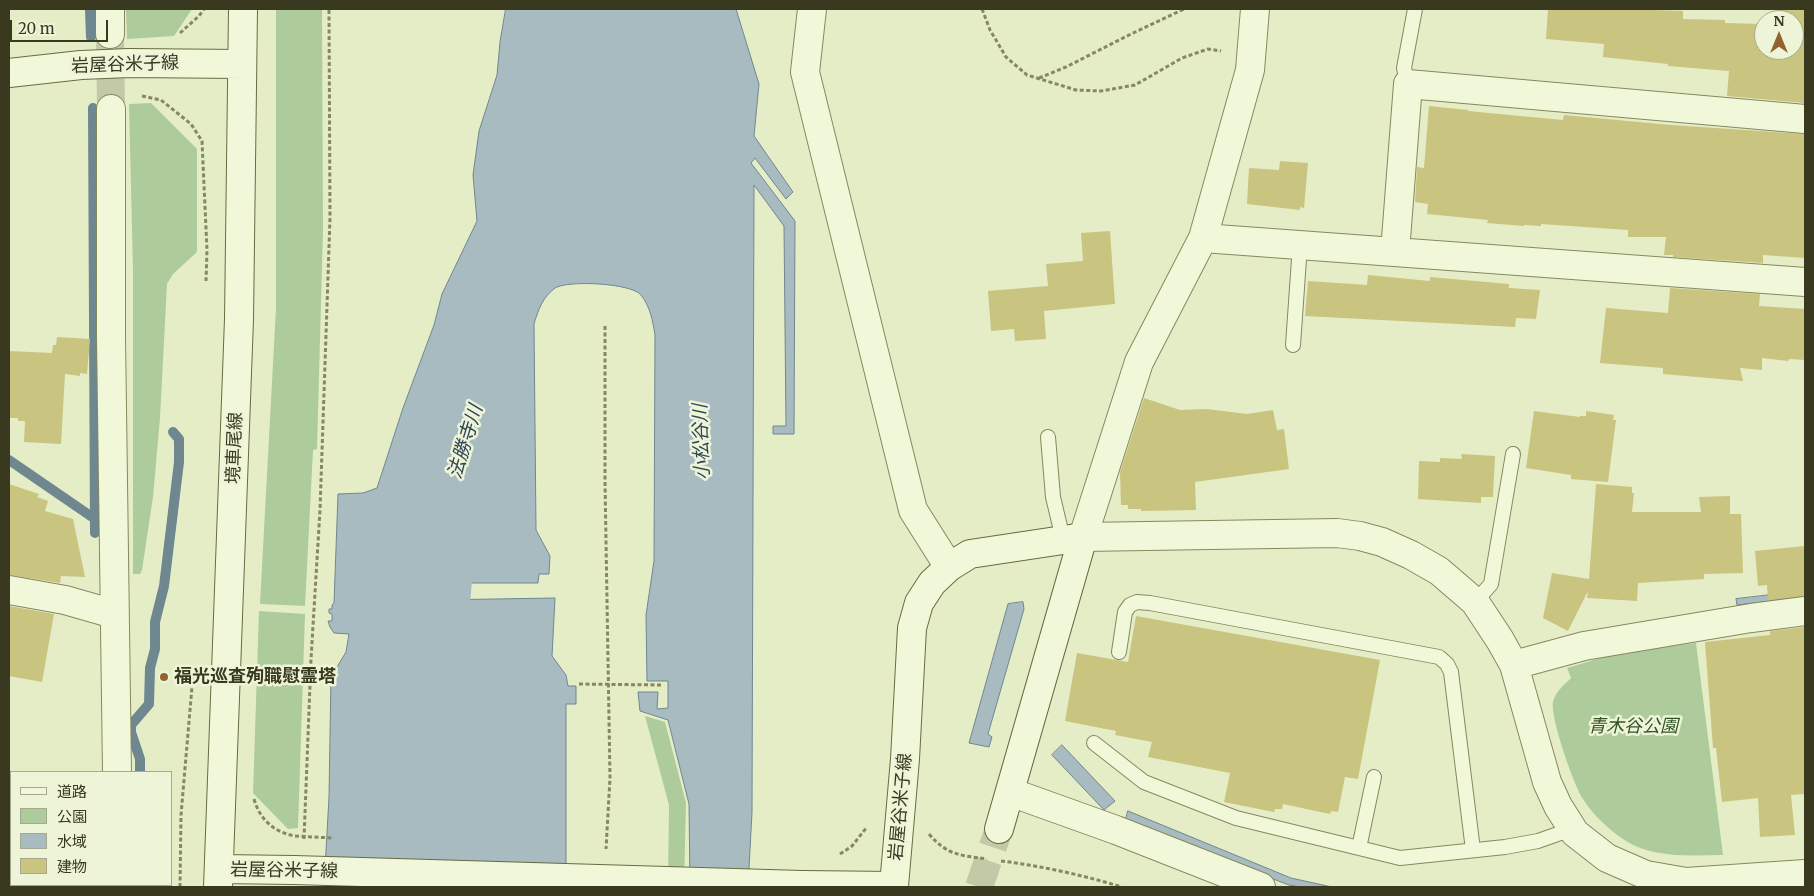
<!DOCTYPE html>
<html>
<head>
<meta charset="utf-8">
<style>
  body { margin:0 }
  #map { position:relative; width:1814px; height:896px; overflow:hidden; background:#e5edc7; font-family:Merriweather,"Noto Sans JP",serif }
  canvas { display:block }
  .frame { position:absolute; inset:0; border:10px solid #393920; pointer-events:none }
  .legend { position:absolute; left:10px; top:771px; width:162px; height:115px; box-sizing:border-box; background:#eef4d7; border:1px solid #a6a98e; margin:0; padding:6px 9px; list-style:none; font-size:15px; color:#393920 }
  .legend li { display:flex; align-items:center; gap:10px; height:25px }
  .legend b { width:25px; border:1px solid #a6a98e }
  .north { position:absolute; left:1754px; top:10px; width:50px; height:50px; box-sizing:border-box; background:#eef4d7; border:1px solid #a6a98e; border-radius:50%; rotate:0deg; font-size:14px; font-weight:700; line-height:20px; text-align:center; color:#393920 }
  .north::after { content:''; display:block; margin:auto; width:18px; height:22px; background:#946230; clip-path:polygon(50% 0,100% 100%,50% 72%,0 100%) }
  .scale { position:absolute; left:10px; top:20px; width:98px; height:22px; box-sizing:border-box; border:2px solid #393920; border-top:0; padding-left:6px; font-size:15px; line-height:18px; white-space:nowrap; color:#393920; -webkit-text-stroke:4px #eef4d7; paint-order:stroke }
</style>
</head>
<body>
<div id="map">
<canvas width="1814" height="896"></canvas>
<div class="frame"></div>
<ul class="legend">
<li><b style="height:6px;background:#f1f8da"></b>道路</li>
<li><b style="height:14px;background:#adcb9b"></b>公園</li>
<li><b style="height:14px;background:#a8bbc1"></b>水域</li>
<li><b style="height:14px;background:#c9c47f"></b>建物</li>
</ul>
<div class="north">N</div>
<div class="scale">20 m</div>
</div>
<script>
const ctx = document.querySelector('canvas').getContext('2d');
ctx.lineJoin = 'round';
function fill(path, color) { ctx.fillStyle = color; ctx.fill(path, 'evenodd'); }
function trace(path, color, width, dash) { ctx.strokeStyle = color; ctx.lineWidth = width; ctx.lineCap = dash ? 'butt' : 'round'; ctx.setLineDash(dash || []); ctx.stroke(path); }
function label(font, color, halo, rows, align = 'center') {
  ctx.font = font + ' Merriweather,"Noto Sans JP",serif'; ctx.lineWidth = 5; ctx.setLineDash([]); ctx.textBaseline = 'middle'; ctx.strokeStyle = halo; ctx.fillStyle = color; for (const [text, x, y, turn = 0] of rows) {
    ctx.save(); ctx.translate(x, y); ctx.rotate((+turn || 0) * Math.PI / 180); ctx.textAlign = isNaN(turn) ? turn : align; if (halo) ctx.strokeText(text, 0, 0); ctx.fillText(text, 0, 0); ctx.restore();
  }
}
const green = new Path2D(`
  M126,9H192L174,36L127,39Z
  M276,9H322L323,231L317,449L313,450L305,606L260,604L276,308Z
  M151,103L197,149V252L173,274L167,284L160,418L153,497L142,570L140,574H133V271L129,104Z
  M259,611L305,614L298,828L288,829L253,793Z
  M1696,643L1723,855C1691,855 1655,859 1626,841C1610,831 1593,815 1583,799C1574,786 1550,717 1553,702C1555,692 1564,685 1571,678L1567,668L1620,652Z
  M645,716L665,722L686,803L684,887H668L669,805Z`);
const water = new Path2D(`
  M506,9H736L759,84L754,136L793,192L786,199L755,158L751,163L795,221L794,434H773V426H786L784,226L754,185L752,812L748,887H690L689,804L668,720L640,711L638,692H658L657,709L668,708V681H647L646,615L654,561L655,335C653,322 650,306 641,295C631,283 568,280 555,288C543,297 538,310 534,324L536,530L550,556L549,574H539L538,583H434V600L555,598L552,656L566,675L568,686H576V704H566V887H324L329,797L331,677L346,652L349,634L334,633L330,627L328,621H332V614L329,613V609H332V605L334,603L338,494L363,493L377,488L403,408L434,325L442,294L477,221L473,175L479,131L497,75L500,42Z
  M1805,591V597L1737,605L1736,599Z
  M1023,602L1024,609L988,734L992,737L989,747L969,743L1008,604Z
  M1062,745L1115,801L1104,810L1052,755Z
  M1128,811L1291,878L1332,887H1300L1289,885L1252,871L1126,819Z`);
const pier = new Path2D(`
  M761,84L757,136L795,191V194L786,201L795,192L756,136Z
  M755,189L782,227L784,424H771L772,435H796L794,436H773L771,434V424H783L781,227L756,192V392Z`);
const stream = new Path2D(`
  M90,9L91,37
  M93,108L95,533
  M9,460L95,519
  M140,772V759L131,732V725L149,704L150,668L155,649V622L164,586L179,462V439L173,432
  M142,885V887`);
const river = new Path2D(`
  M433,680L450,501`);
const building = new Path2D(`
  M1548,9H1625L1683,11V19L1725,20V23L1764,24V50H1794V20H1779V9H1805V103L1727,96L1729,71L1668,66V64L1603,57L1604,44L1546,39Z
  M1429,106L1468,110V111L1563,120L1564,115L1671,125L1805,134V258L1763,255V263L1673,257V255H1664L1666,237H1628V230L1541,224V226L1524,225V226L1487,223L1488,220L1427,214L1428,204L1415,202L1417,167L1424,168Z
  M1280,161L1308,163L1304,208L1300,207V210L1247,204L1249,168L1279,170Z
  M1110,231L1115,304L1044,311L1046,339L1015,341L1014,329L991,331L988,291L1048,286L1046,264L1083,261L1081,233Z
  M1368,275L1430,281V277L1509,284V288L1540,290L1536,319L1516,318L1515,327L1305,316L1308,281L1367,285Z
  M1670,288L1760,294L1759,306L1805,309V360L1789,359L1788,361L1762,358V370L1740,368L1743,381L1663,374V368L1600,363L1606,308L1668,313Z
  M57,337L90,339L87,374L80,373V376L65,374L61,444L24,442L25,421H18V418H9V351L52,353L53,345H56Z
  M1144,398L1180,410L1207,409L1247,414L1273,410L1277,430L1284,429L1289,469L1195,482L1196,510L1141,511V509H1128V505H1121L1120,472Z
  M1534,411L1580,417V416H1586V411L1614,415L1613,420H1616L1608,482L1571,479V475L1526,468Z
  M1461,454L1495,456L1493,497H1481V503L1418,499L1419,461L1440,462V458L1462,459Z
  M9,484L39,494L37,497L48,501L45,511L73,519L85,577L61,576L60,583L9,575Z
  M1596,484L1632,487V493H1634L1632,512H1701L1699,497L1730,496V514H1741L1743,573L1704,574V579L1638,583L1637,601L1587,598L1588,591L1568,631L1543,618L1552,573L1589,579Z
  M1805,546V596L1768,600L1767,585L1758,586L1755,551Z
  M9,606L54,614L42,682L9,676Z
  M1136,616L1380,660L1358,779L1345,777L1338,812L1331,811L1330,814L1283,804L1282,809H1275L1274,812L1224,802L1230,773L1148,757L1152,742L1115,735L1116,731L1065,721L1077,653L1128,662Z
  M1805,627V794L1791,795L1795,835L1760,837L1758,798L1722,802L1716,748H1713L1705,642L1770,635V631Z`);
const minorTunnel = new Path2D(`
  M110,34L111,109`);
const secondaryTunnel = new Path2D(`
  M979,887L999,829`);
const path = new Path2D(`
  M982,9L990,30L1006,57L1027,75L1076,90L1101,91L1135,85L1182,58L1208,49L1221,51
  M180,33L199,16L204,9
  M1039,78L1066,67L1129,35L1184,9
  M142,96L161,100L191,124L202,141L207,250L206,281
  M605,326V482L610,778L606,849
  M579,684L661,685
  M254,799C260,820 274,832 295,836
  M929,834C948,856 960,855 987,859
  M304,839L311,659L320,510L330,218L329,9
  M840,854L852,846L867,827
  M1001,861C1042,866 1082,875 1122,887
  M180,887L181,815L193,675`);
const service = new Path2D(`
  M1408,84L1404,68L1415,9
  M1293,345L1300,245
  M1048,437L1053,497L1063,539
  M1475,602L1491,584L1513,454
  M1119,652L1125,612L1130,605L1137,602L1150,603L1439,657L1447,664L1451,672L1473,850
  M1094,743L1144,782L1236,818L1400,858L1505,847L1538,841L1572,829
  M1359,848L1374,777`);
const minor = new Path2D(`
  M110,9V34
  M812,9L805,72L913,510L949,567
  M1255,9L1250,70L1203,238L1139,362L1083,537L1337,533L1360,536L1382,542L1411,555L1439,571L1475,602L1500,640L1514,665L1547,782L1558,806L1575,833L1607,858L1646,875L1686,882L1805,874
  M111,109V336L117,772
  M1203,238L1805,282
  M1395,252L1408,84L1805,119
  M9,590L65,600L114,614
  M1514,665L1584,646L1751,618L1805,611
  M1010,792L1116,830L1261,887
  M120,885V887`);
const secondary = new Path2D(`
  M9,73L81,65L129,63L242,64
  M219,869L294,870
  M802,885L894,886L905,759L912,628L919,603L932,583L949,567L970,554L1083,537L999,829
  M218,887L239,319L243,9`);
const pathBridge = new Path2D(`
  M295,836L332,838`);
const secondaryBridge = new Path2D(`
  M294,870L802,885`);
const markers = [
  [164,677,5,"#946230"]
];
const streetNames = [
  ["岩屋谷米子線",125,65,-2],
  ["境車尾線",235,448,-88],
  ["岩屋谷米子線",901,807,-85],
  ["岩屋谷米子線",284,871,1]
];
const poiNames = [
  ["福光巡査殉職慰霊塔",174,677]
];
const parkNames = [
  ["青木谷公園",1633,727]
];
const waterNames = [
  ["法勝寺川",466,442,-73],
  ["小松谷川",702,442,-92]
];
fill(green, '#adcb9b');
fill(water, '#a8bbc1');
trace(water, '#6f878f', 1);
fill(pier, '#e5edc7');
trace(stream, '#6f878f', 10);
trace(river, '#a8bbc1', 59);
fill(building, '#c9c47f');
trace(minorTunnel, '#c3c9a6', 28, [28, 14]);
trace(secondaryTunnel, '#c3c9a6', 28, [28, 14]);
trace(service, '#86885d', 16);
trace(minor, '#86885d', 30);
trace(secondary, '#696a40', 30);
trace(path, '#86885d', 3, [4, 2.5]);
trace(service, '#f1f8da', 14);
trace(minor, '#f1f8da', 28);
trace(secondary, '#f1f8da', 28);
trace(secondaryBridge, '#696a40', 30, []);
trace(pathBridge, '#86885d', 3, [4, 2.5]);
trace(secondaryBridge, '#f1f8da', 28);
for (const [x, y, r, color] of markers) { const dot = new Path2D(); dot.arc(x, y, r, 0, 2 * Math.PI); ctx.fillStyle = color; ctx.fill(dot); trace(dot, '#eef4d7', 2); }
label('18px', '#393920', '#eef4d7', streetNames);
label('bold 18px', '#393920', '#eef4d7', poiNames, 'left');
label('italic 18px', '#325428', '#eef4d7', parkNames);
label('italic 19px', '#304658', '#eef4d7', waterNames);
</script>
</body>
</html>
